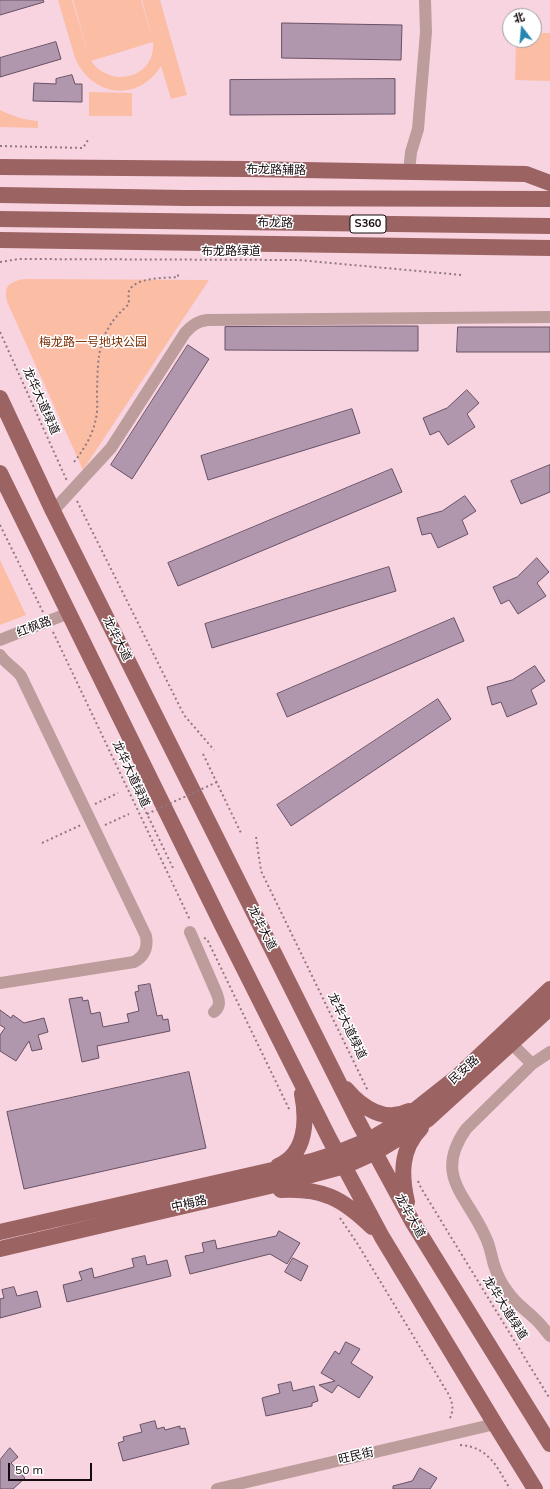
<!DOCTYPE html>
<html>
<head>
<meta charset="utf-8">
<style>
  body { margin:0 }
  #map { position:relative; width:550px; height:1489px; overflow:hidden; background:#f8d4e1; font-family:Mulish,"Noto Sans SC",sans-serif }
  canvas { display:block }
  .north { position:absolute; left:502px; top:8px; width:40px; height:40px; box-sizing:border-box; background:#fff; border:1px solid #a19d9f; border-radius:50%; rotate:344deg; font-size:11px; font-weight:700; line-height:16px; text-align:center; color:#150a0e }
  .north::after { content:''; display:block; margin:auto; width:14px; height:18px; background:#2785b1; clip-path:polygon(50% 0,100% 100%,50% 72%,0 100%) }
  .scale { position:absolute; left:8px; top:1463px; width:84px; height:18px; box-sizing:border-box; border:2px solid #150a0e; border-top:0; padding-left:5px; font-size:12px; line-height:14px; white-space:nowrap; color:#150a0e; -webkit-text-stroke:3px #fff; paint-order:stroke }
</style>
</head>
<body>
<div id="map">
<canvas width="550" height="1489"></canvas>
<div class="north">北</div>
<div class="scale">50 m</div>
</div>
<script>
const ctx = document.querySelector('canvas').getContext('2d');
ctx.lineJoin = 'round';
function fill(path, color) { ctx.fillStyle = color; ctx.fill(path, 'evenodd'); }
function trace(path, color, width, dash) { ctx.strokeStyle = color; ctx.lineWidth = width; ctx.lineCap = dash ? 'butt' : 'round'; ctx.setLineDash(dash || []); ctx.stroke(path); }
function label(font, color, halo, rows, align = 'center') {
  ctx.font = font + ' Mulish,"Noto Sans SC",sans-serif'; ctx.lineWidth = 3; ctx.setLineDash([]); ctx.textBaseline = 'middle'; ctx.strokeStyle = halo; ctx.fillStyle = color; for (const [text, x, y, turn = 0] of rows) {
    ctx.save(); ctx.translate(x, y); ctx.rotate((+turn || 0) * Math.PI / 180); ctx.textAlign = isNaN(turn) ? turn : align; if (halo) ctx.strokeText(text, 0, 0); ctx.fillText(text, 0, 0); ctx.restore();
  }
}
const green = new Path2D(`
  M58,0H72L89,56L73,0H141L152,38L142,0H160L187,95L171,99L161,66C138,103 92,97 75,58ZM153,42C156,77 112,90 91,61Z
  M534,33H550V81L515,80L516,40H534Z
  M89,92L132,93V116H89Z
  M0,110C12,116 25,120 38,121V128L0,127Z
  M24,279L209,280L83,470L8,304C3,288 7,282 24,279Z
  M0,560L26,615L0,625Z`);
const building = new Path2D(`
  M0,0H43L44,2L0,15Z
  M282,23L402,25L401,60L282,58Z
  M56,42L61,59L0,77V58Z
  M72,75L75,84H82V102L33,101L34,83L56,84V79Z
  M395,79V114L230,115V80Z
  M371,326H418V351L225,350V327Z
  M458,327H550V352H457Z
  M188,345L209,359L132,479L111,465Z
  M467,390L479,403L467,414L475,427L448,445L439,431L430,435L423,418L447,408Z
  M352,409L360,433L208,480L201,456Z
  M550,465V492L521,504L511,481Z
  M392,469L402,492L178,586L168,563Z
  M465,496L476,511L462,520L468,534L438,548L431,533L422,535L417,518L442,511Z
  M537,558L549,572L537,583L546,596L518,614L509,600L501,604L493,587L517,577Z
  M389,567L396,591L212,648L205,624Z
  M454,618L464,641L287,717L277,694Z
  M535,666L545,681L531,690L537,704L507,717L501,702L492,705L487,687L512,680Z
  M438,699L451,719L291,826L277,805Z
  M150,984L157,1016L162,1015L163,1020L168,1019L170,1031L97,1046L99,1058L82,1062L69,999L82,997L83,1001L88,1000L91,1014L100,1012L103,1027L129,1022L127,1014L139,1011L135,992L139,991L138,986Z
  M0,1010L11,1018L13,1015L24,1023L44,1018L48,1032L38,1035L42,1049L32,1051L29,1041L16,1061L0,1051V1035L5,1028L0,1025Z
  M189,1072L206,1148L24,1189L7,1112Z
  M279,1231L300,1243L287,1264L270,1254L190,1274L185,1256L204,1252L202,1243L215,1240L217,1249L276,1236Z
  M145,1256L147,1265L167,1260L171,1276L67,1302L63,1285L82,1280L79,1272L92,1268L94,1278L134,1267L132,1259Z
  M293,1258L308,1266L301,1281L285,1272Z
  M14,1287L17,1296L37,1291L41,1307L0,1318V1299L4,1298L2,1290Z
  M346,1342L360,1349L351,1363L373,1377L359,1398L338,1385L332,1393L319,1385L335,1381L321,1373L335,1351L339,1354Z
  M291,1382L293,1391L314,1386L318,1401L312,1403V1406L266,1416L262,1398L280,1393L278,1385Z
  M155,1421L157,1429L164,1427L165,1430L180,1426V1429L185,1428L189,1444L123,1461L118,1443L124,1441L123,1437L142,1432L140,1425Z
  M10,1448L18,1457L11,1463L25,1478L13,1489H0V1460Z
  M420,1468L437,1478L430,1489H393V1486L412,1481Z`);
const path = new Path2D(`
  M0,146L83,148L88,140
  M0,262L19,259L298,260L462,275
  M0,332L67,481
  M74,462C85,448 93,434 96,418C98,410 97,401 97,393C98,354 97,332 129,304C129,300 128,295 129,291C135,277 165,278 178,277V273
  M77,501L184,715L214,750
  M0,525L43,612
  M53,632L190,920
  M203,754L241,833
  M133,785L173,868
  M95,804L118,793
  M105,825L129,814
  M256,837L261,871L368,1091
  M42,843L81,825
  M204,938L207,939L290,1111
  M418,1181L421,1188L550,1399
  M340,1218L357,1243L449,1395C453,1404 454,1411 449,1420
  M460,1445C489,1447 497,1467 510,1489`);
const minor = new Path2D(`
  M409,172L411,152L418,129L426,32L425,0
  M53,511L111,448L185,333C192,325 198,321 208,320L550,317
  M0,640L69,613
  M0,655C6,664 15,668 21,676L146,936C148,948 145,956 134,962L0,983
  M190,932L217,994C220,1002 220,1007 214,1012
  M511,1043L532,1064L550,1052
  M532,1064L466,1129C433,1176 467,1195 485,1236C490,1245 491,1255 494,1265C497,1274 502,1285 508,1292C515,1303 525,1309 534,1318C540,1323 545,1330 550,1336
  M217,1489L495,1424`);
const major = new Path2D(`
  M0,167L247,169L526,174L550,183
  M0,195L185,198L550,199
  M0,219L550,226
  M0,240L550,248
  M0,398L53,511L359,1123L412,1221L550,1444
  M0,473L222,925L329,1138L382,1237L495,1424L535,1489
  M346,1089C362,1108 385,1123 409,1111
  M278,1166C307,1154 307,1119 302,1094
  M281,1190C323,1188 342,1198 372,1227
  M407,1202C401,1176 400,1149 421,1128
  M0,1232L312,1161L337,1153L369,1140L393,1126L415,1110L458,1076L550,989
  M0,1249L274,1185L345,1166L376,1152L404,1135L428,1119L550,1008`);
const pathBridge = new Path2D(`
  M147,814L217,782`);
const shields = [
  [368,224,36]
];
const shieldNames = [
  ["S360",368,224]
];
const streetNames = [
  ["布龙路辅路",276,170,1],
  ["布龙路",275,223,1],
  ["布龙路绿道",231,251],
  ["龙华大道绿道",41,401,66],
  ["红枫路",34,627,-21],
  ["龙华大道",117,639,63],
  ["龙华大道绿道",131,774,65],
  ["龙华大道",262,928,63],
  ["龙华大道绿道",347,1026,64],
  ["民安路",464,1070,-42],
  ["中梅路",189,1204,-13],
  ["龙华大道",410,1216,61],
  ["龙华大道绿道",505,1308,58],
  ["旺民街",356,1456,-13]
];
const parkNames = [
  ["梅龙路一号地块公园",93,342]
];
fill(green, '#fbbea5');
fill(building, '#b197ad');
trace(building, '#675064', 1);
trace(path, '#907881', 2, [2, 3]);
trace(minor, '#bd9c9c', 12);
trace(major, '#9c6363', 16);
trace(pathBridge, '#907881', 2, [2, 3]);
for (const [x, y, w] of shields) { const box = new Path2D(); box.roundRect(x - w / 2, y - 9, w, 18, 3); ctx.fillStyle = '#fff'; ctx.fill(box); trace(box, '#150a0e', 1); }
label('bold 11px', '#150a0e', null, shieldNames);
label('12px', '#150a0e', '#fff', streetNames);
label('12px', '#7c3005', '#fff', parkNames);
</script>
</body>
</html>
